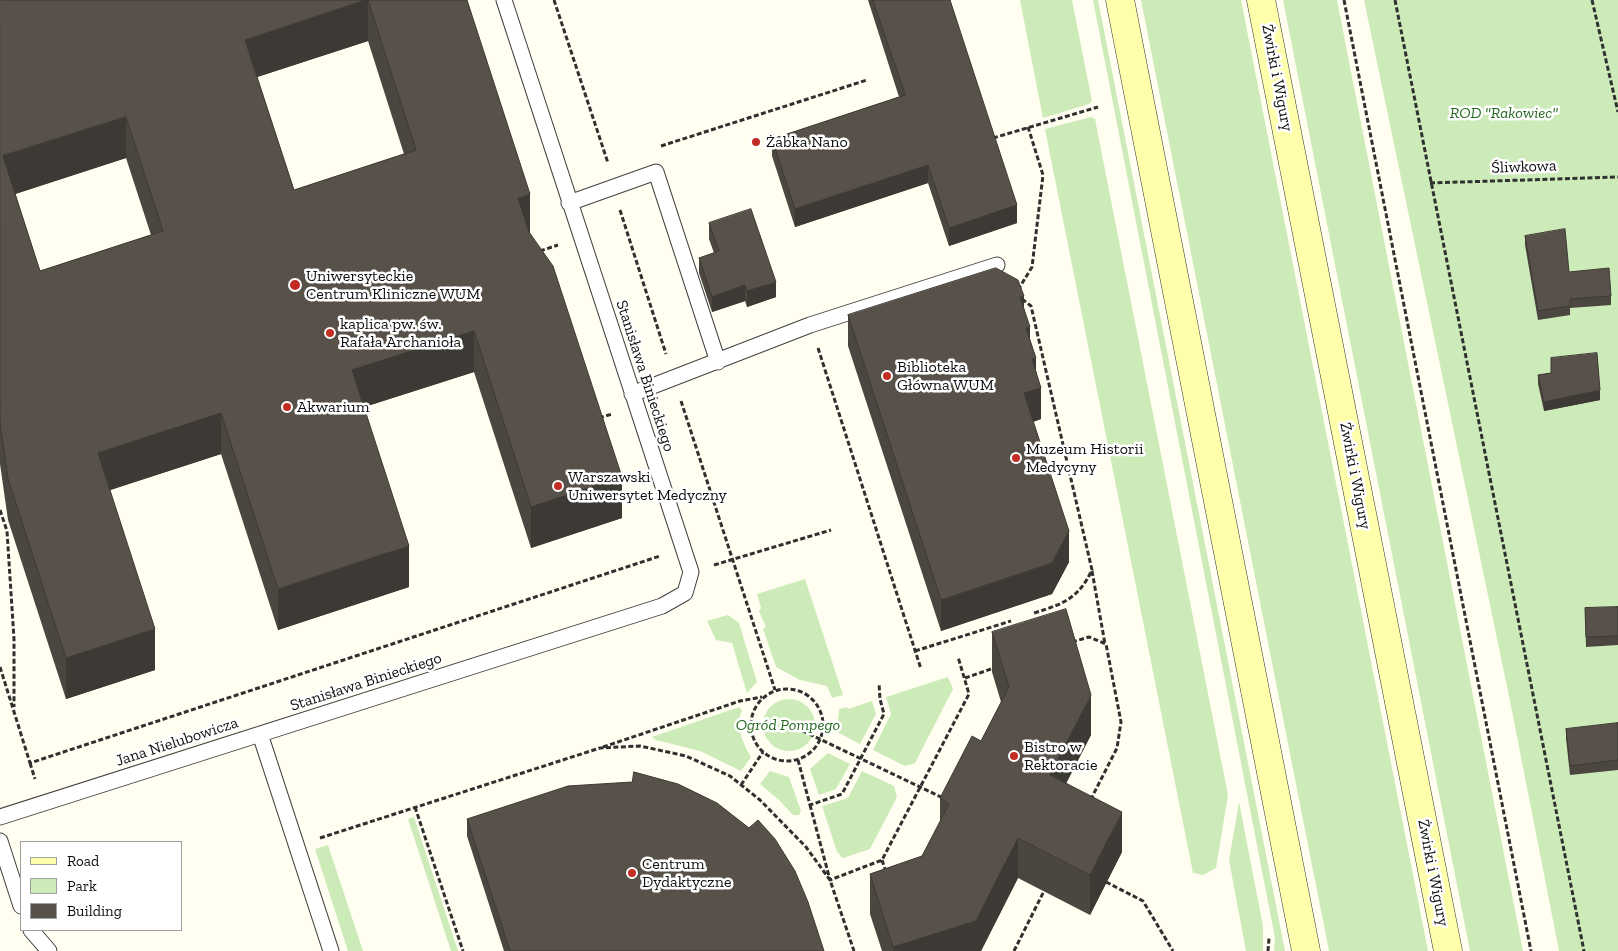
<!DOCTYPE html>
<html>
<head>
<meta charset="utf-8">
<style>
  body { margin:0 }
  #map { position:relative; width:1618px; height:951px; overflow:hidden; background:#fffef0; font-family:"Zilla Slab",serif }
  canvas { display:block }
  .legend { position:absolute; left:20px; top:841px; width:162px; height:90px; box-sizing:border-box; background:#fff; border:1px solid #9f9f9f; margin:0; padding:6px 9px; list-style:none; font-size:15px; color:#0e0e0e }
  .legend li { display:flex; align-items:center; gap:10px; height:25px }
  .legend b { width:25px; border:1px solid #9f9f9f }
</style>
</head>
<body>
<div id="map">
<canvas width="1618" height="951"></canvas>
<ul class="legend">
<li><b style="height:6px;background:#ffffab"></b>Road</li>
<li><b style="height:14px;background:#cdebb8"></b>Park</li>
<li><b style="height:14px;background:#57514a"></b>Building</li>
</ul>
</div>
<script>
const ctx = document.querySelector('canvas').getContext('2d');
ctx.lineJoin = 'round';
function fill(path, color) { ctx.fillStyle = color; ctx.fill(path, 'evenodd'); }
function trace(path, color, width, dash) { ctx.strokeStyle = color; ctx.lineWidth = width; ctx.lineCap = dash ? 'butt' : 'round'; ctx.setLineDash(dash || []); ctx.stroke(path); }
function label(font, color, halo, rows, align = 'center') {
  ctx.font = font + ' "Zilla Slab",serif'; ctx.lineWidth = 5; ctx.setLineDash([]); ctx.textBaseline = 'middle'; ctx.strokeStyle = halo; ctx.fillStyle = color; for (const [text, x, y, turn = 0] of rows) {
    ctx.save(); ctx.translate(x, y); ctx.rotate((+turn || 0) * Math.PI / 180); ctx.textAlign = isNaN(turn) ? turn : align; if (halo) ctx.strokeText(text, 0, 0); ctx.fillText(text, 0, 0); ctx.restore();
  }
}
const green = new Path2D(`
  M1020,0H1072L1092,101L1089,104L1043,118Z
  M1093,0H1098L1285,951H1274L1275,938Z
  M1141,0H1241L1428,951H1329Z
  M1283,0H1337L1523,951H1470Z
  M1364,0H1618V951H1559L1510,701Z
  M1091,117L1095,119L1228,795L1216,868L1203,875L1193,873L1045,129Z
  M805,579L843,695L832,698L827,686L800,680L776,667L763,629L766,627L759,611L761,608L757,594Z
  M728,615L739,623L757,682L747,693L732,643L716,640L707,621Z
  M948,677L953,689L915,763L905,766L873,750L891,714L886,697Z
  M763 725a26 26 0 1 1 52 0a26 26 0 1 1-52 0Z
  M872,701L876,714L860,744L837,732L839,709L847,707L848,709Z
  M739,707L742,710C735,725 743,744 751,757L741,771L700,751L656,740L652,737Z
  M828,753L850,764L836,789L819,795L810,769Z
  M770,771L789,777L801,811L799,815H793L779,800L760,784Z
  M862,771L894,786L897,797L870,849L843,858L837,852L822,806L848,798Z
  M1239,802L1263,926V951H1246L1229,860Z
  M414,817L458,951H451L408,819Z
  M328,845L363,951H348L315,849Z`);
const path = new Path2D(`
  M554,0L608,163
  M1344,0L1531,951
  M1395,0L1584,951
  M1592,0L1618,112
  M993,138L1098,107
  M661,146L867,80
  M1430,183L1618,177
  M620,210L666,354
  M540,251L558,245
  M1018,290L1032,267L1043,175L1028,127
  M1022,299L1031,306L1092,570C1078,599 1063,604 1034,613
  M818,348L921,669
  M681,401L775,690
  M599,418L612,414
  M0,510L7,531L14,639V707
  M714,565L831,530
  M1092,571L1105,644
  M1072,642L1089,637L1106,644L1121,722L1117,748L1091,799
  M915,651L1011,621
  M0,667L30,763L660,556
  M965,678L994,668
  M751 725a36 36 0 1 1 72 0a36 36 0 1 1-72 0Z
  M782,721L943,798
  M603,747L740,701L762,697
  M798,760L810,805L842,794L884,714L880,699L879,683
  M30,763L35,779
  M741,785L763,752
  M810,805L830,880L882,860L969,694L958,657
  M415,807L463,951
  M320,838L600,748L640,746L686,756L730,776L760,800L806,847L830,880L854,951
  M882,860L886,872
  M1106,882L1143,901L1173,951
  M1014,951L1044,891
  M1268,951L1269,938`);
const service = new Path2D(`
  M569,203L656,172L718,362
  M632,394L810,325L997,265
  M260,734L331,951
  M0,817L662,606L685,593L691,572L504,0
  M0,841L21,906
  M31,930L49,951`);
const secondary = new Path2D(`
  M1120,0L1306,951
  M1261,0L1448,951`);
const wall = new Path2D(`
  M0,0H467L530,234L622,518L531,548L474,372L364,407L409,587L278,630L221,454L110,490L155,670L66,699L8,520L0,464ZM368,41L404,154L294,190L257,77ZM126,158L151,235L40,271L15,194Z
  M868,0H950L1017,223L949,246L928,183L795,227L772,156V139L899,97Z
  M709,223L776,297L747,307L745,301L712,312L699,273V258L714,253L709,239Z
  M1525,236L1569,272L1611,296V305L1570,308V315L1538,320L1525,245Z
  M1024,308L1036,371L1041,419L1033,422L1069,562L1052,594L941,631L848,346V315Z
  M1551,373L1600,400L1544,411L1538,384V375Z
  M1618,607V645L1586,647L1585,608Z
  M992,632L1091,735L1066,783L1122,852L1090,915L1018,878L981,951H882L870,914V874L922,856L940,822V798L981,741L1001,702L992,672Z
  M1618,723V770L1570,775L1566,738V729Z
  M467,819L824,951H504L467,836Z`);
const shadedWall = new Path2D(`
  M366,0H368V41L245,81V40Z
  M126,117V158L3,198V156Z
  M928,165V183L795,227V209Z
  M530,194V235L518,239V198Z
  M1017,205V223L949,246V228Z
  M776,282V297L747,307V291Z
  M745,285V301L712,312V297Z
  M1024,296V327L1020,297Z
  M1030,327V358L1026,328Z
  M474,331V372L352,411V370Z
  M1036,358V389L1032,359Z
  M1041,388V419L1024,425V393Z
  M1600,390V400L1544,411V402Z
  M221,413V454L98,494V453Z
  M622,477V518L531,548V507Z
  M1069,531V562L1052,594L941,631V600Z
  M409,546V587L278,630V589Z
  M155,629V670L66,699V658Z
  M1091,695V735L1050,815V775Z
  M1122,812V852L1090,915V875Z
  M1018,838V878L981,951H893V947Z`);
const building = new Path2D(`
  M0,0H366L245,40L294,190L416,150L368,0H467L530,194L518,198L529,232L553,266L622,477L531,507L474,331L352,370L409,546L278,589L221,413L98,453L155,629L66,658L8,479L0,423ZM126,117L163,231L40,271L3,156Z
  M873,0H950L1017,205L949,228L928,165L795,209L772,139L905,95Z
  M751,209L776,282L747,291L745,285L712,297L699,258L719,251L709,223Z
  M1565,229L1569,272L1609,268L1611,296L1570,299V306L1538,311L1525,236Z
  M996,268L1018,280L1024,296L1020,297L1030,327L1026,328L1036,358L1032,359L1041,388L1024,393L1069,531L1052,563L941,600L848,315Z
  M1597,353L1600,390L1544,402L1538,375L1551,373V358Z
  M1618,607V636L1586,637L1585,608Z
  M1066,609L1091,695L1050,775L1122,812L1090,875L1018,838L976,921L893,947L870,874L922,856L949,804L940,798L972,736L981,741L1009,687L992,632Z
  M1618,723V760L1570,766L1566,729Z
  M634,772L678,784L717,803L749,828L758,820L775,839L795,871L808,902L824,951H510L467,819L568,786L632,782Z`);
const markers = [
  [756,142,5,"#c32c22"],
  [295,285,6,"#c32c22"],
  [330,333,5,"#c32c22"],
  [887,376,5,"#c32c22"],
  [287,407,5,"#c32c22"],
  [1016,458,5,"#c32c22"],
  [558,486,5,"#c32c22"],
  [1014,756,5,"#c32c22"],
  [632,873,5,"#c32c22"]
];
const streetNames = [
  ["Żwirki i Wigury",1277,78,79],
  ["Śliwkowa",1524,167,-2],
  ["Stanisława Binieckiego",645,376,72],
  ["Żwirki i Wigury",1355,476,79],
  ["Stanisława Binieckiego",366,682,-18],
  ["Jana Nielubowicza",177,742,-18],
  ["Żwirki i Wigury",1433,873,79]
];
const parkNames = [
  ["ROD \"Rakowiec\"",1504,113],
  ["Ogród Pompego",788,725]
];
const poiNames = [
  ["Żabka Nano",766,142],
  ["Uniwersyteckie",306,276],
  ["Centrum Kliniczne WUM",306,294],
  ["kaplica pw. św.",340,324],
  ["Rafała Archanioła",340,342],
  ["Biblioteka",897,367],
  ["Główna WUM",897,385],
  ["Akwarium",297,407],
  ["Muzeum Historii",1026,449],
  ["Medycyny",1026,467],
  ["Warszawski",568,477],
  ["Uniwersytet Medyczny",568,495],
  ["Bistro w",1024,747],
  ["Rektoracie",1024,765],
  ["Centrum",642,864],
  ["Dydaktyczne",642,882]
];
fill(green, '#cdebb8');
trace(service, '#414141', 17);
trace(secondary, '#303030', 29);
trace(path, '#303030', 3, [5, 2.5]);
trace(service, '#fff', 15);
trace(secondary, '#ffffab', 28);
fill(wall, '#4b4640');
fill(shadedWall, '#3d3934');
fill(building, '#57514a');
trace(building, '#3d3934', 1);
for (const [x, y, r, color] of markers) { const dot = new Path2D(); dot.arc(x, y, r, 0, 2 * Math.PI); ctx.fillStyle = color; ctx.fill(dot); trace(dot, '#fff', 2); }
label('16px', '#0e0e0e', '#fff', streetNames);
label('italic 16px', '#24681d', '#fff', parkNames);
label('16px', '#0e0e0e', '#fff', poiNames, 'left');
</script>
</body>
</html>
